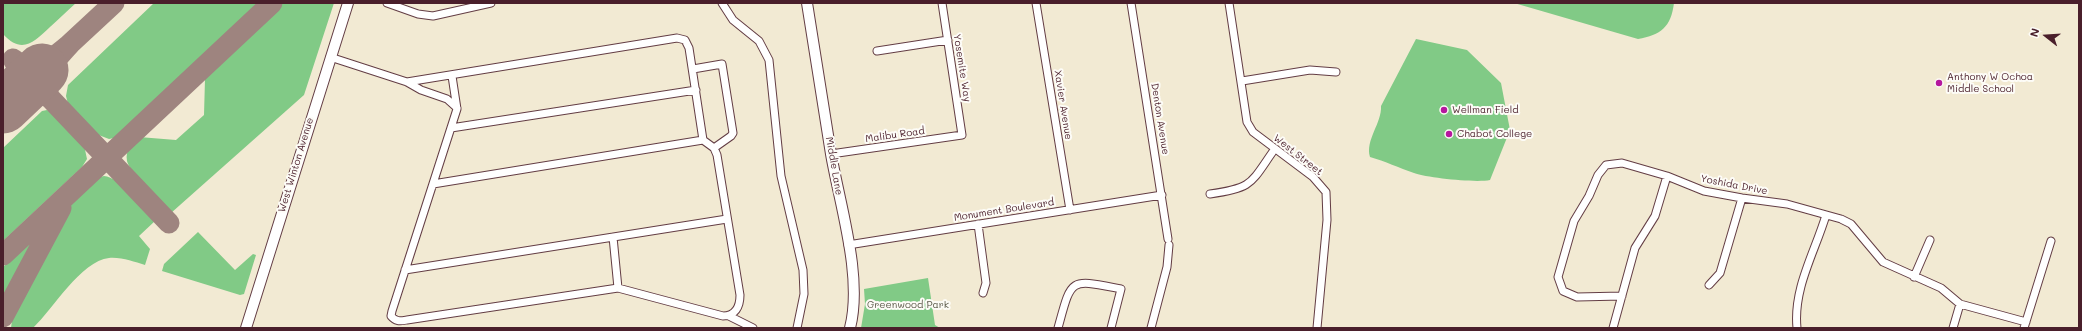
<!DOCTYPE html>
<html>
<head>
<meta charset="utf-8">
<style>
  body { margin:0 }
  #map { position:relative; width:2082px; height:331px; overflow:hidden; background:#f2ead3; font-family:Mali,sans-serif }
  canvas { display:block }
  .frame { position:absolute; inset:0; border:4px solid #4a1f2b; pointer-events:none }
  .north { position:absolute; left:2026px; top:16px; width:40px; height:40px; -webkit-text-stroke:3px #fdfcf7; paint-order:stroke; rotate:287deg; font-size:11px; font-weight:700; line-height:16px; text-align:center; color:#4a1f2b }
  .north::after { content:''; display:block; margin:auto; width:14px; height:18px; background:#4a1f2b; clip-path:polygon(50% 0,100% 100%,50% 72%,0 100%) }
</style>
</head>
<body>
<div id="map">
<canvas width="2082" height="331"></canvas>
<div class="frame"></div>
<div class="north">N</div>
</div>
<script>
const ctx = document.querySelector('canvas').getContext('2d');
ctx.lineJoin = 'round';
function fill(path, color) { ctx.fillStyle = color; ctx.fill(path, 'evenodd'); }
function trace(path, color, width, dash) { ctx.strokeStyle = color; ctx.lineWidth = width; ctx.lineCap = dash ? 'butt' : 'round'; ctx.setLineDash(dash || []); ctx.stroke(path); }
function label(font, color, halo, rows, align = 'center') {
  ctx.font = font + ' Mali,sans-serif'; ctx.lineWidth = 4; ctx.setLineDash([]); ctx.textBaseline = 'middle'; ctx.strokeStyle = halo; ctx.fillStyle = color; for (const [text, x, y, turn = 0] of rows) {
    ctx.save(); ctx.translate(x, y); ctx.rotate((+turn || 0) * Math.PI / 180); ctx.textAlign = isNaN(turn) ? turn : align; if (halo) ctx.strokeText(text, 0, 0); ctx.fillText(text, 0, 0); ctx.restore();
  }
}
const green = new Path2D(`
  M3,3H76C67,11 59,19 50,27C34,42 22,55 3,34Z
  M154,3H262L119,137L109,139L96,134L68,104L66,96L68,85Z
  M282,3H334L304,95L171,213C162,203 129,172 127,161C125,150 132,144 139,137L176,140L204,115L205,79L207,74Z
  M1514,3H1674C1671,27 1661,35 1638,39Z
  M1416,39L1467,50L1501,83L1510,130L1490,180C1476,183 1428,178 1414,173C1399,168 1385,161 1370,157C1365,140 1382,123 1381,106Z
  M47,110L56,115L84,145L87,159L82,167L3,241V148L42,111Z
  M104,176C120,177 144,210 155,221L139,236L150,249L145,265C134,262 122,257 109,258C81,261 53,309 33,328H11L12,320L74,198L96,178Z
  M198,232L235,270L253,254L256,255L244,294L240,295L162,271L164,264Z
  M33,239L31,246L3,299V267Z
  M928,278L935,325L940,328H861L865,304L864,289Z`);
const taxiway = new Path2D(`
  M59,54L114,3
  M50,98C38,75 55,61 70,44C51,59 36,77 13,59C22,73 20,83 13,97L37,91L50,98L169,223
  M3,255L272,3
  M3,317L61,208`);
const runway = new Path2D(`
  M3,107L42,70`);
const street = new Path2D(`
  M387,3L418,14L433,16L491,3
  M722,3L733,20L759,41L769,60L781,176L803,270L804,294L797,328
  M1036,3L1070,210
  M1131,3L1168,239
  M1229,3L1247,122L1253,132L1313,177L1326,192L1327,220L1317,328
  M877,51L948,40
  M330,57L407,82L421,90L447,99L457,108
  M693,69L722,64L733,133L731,136L714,148
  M1242,81L1310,70L1336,72
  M407,82L677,38L685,40L689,48L703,140L714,148L717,155L740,295C740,307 735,316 723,316L618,288L407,320C400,321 396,322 391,316L392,311L457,109L452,76
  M451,128L696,90
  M831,154L962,135L942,3
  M433,184L703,140
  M1210,194C1253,188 1250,184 1274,150
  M978,224L986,283L983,293
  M613,237L618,288
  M848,245L1162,195
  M405,270L727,219
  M1914,277L1930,240
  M1709,285L1720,273L1742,198
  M1622,296L1577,297L1563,291L1558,277L1574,221L1589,196L1598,175L1606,165L1622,163L1667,176L1704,191L1742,198L1787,204L1841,219L1851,224L1883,262L1941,288L1960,304L2026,322
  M729,316L753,328
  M1058,328C1072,277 1069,279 1121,289L1111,328
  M1151,328L1167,267L1169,245
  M1613,328L1635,248L1655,216L1667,176
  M1797,328C1793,288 1815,252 1826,215
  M1953,328L1960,304
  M2024,328L2051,241`);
const secondary = new Path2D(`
  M807,3C815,53 823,104 831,154C840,206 863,277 850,328
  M246,328L348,3`);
const markers = [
  [1939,83,4,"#b5179e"],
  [1444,110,4,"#b5179e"],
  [1449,134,4,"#b5179e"]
];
const streetNames = [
  ["Yosemite Way",962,68,81],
  ["Xavier Avenue",1063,105,81],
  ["Denton Avenue",1160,119,81],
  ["Malibu Road",895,135,-8],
  ["West Street",1298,155,38],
  ["West Winton Avenue",296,165,-73],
  ["Middle Lane",834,166,80],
  ["Yoshida Drive",1734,185,11],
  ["Monument Boulevard",1004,210,-9]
];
const poiNames = [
  ["Anthony W Ochoa",1947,77],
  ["Middle School",1947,89],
  ["Wellman Field",1452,110],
  ["Chabot College",1457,134]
];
const parkNames = [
  ["Greenwood Park",908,305]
];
fill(green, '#81ca86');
trace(taxiway, '#9e847f', 21);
trace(runway, '#9e847f', 53);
trace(street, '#633d44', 9);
trace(secondary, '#633d44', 12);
trace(street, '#fff', 7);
trace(secondary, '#fff', 10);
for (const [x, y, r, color] of markers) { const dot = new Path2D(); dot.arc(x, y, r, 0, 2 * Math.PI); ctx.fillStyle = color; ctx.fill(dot); trace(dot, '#fdfcf7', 1.5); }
label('10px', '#4a1f2b', '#fdfcf7', streetNames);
label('10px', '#4a1f2b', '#fdfcf7', poiNames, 'left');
label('10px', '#5d5b4b', '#fdfcf7', parkNames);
</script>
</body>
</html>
